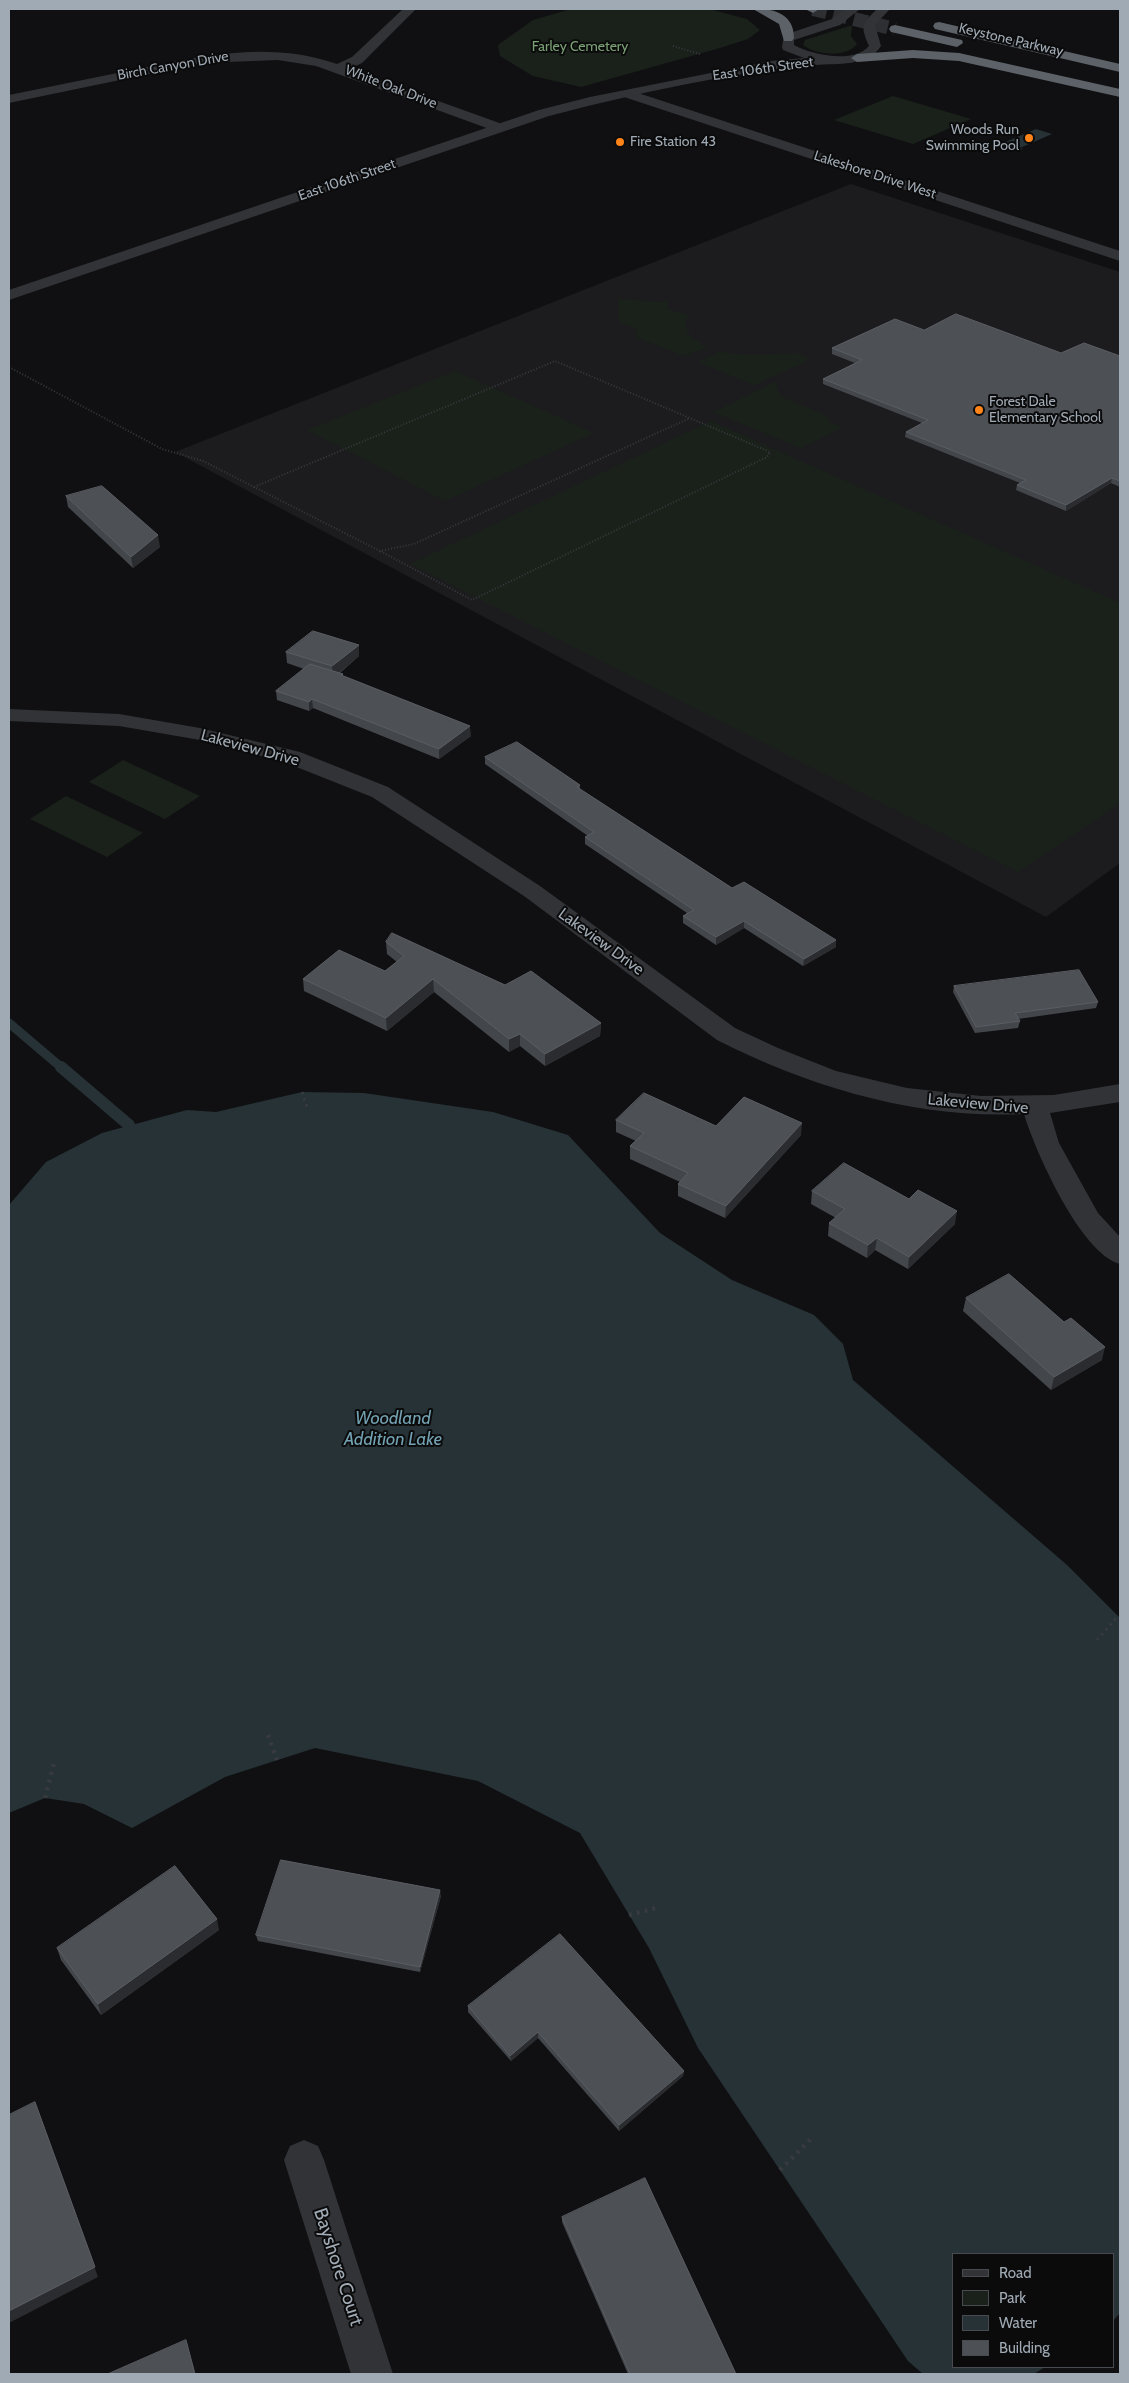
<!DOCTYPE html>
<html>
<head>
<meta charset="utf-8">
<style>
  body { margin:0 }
  #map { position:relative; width:1129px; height:2383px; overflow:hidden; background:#101012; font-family:Cabin,sans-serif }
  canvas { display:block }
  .frame { position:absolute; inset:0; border:10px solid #a0aab4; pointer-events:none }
  .legend { position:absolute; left:952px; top:2253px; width:162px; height:115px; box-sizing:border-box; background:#0b0b0c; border:1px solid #474b4f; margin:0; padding:6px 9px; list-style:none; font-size:15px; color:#a0aab4 }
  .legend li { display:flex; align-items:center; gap:10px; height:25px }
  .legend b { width:25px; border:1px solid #474b4f }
</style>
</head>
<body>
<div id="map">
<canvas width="1129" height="2383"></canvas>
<div class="frame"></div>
<ul class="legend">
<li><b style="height:6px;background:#313337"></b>Road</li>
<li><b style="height:14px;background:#1a211a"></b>Park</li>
<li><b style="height:14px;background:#263236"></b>Water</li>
<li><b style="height:14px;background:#4d5055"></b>Building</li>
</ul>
</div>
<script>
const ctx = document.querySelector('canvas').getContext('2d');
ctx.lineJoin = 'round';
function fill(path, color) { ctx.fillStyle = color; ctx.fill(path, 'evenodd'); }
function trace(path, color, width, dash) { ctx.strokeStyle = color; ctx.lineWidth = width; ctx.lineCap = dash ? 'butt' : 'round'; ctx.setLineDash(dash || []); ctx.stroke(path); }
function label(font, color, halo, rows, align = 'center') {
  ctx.font = font + ' Cabin,sans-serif'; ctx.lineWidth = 4; ctx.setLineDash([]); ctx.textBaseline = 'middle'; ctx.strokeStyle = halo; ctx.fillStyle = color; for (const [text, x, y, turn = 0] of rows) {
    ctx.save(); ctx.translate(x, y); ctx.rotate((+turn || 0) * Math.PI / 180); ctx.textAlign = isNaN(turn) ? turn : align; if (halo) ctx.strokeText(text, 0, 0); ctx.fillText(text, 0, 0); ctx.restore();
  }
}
const built = new Path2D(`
  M851,184L1120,272V863L1046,917L175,452Z`);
const green = new Path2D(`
  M571,9H709L747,19L760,30L748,39L720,48L581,87L533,76L500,56L498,45L533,20Z
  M849,26H852L851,36L857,44C847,58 815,55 803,45L805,40Z
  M893,96L971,119L913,144L834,120Z
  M618,299L668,302L667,309L688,315L685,327L691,337L708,347L684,356L636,337L637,329L619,322Z
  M719,352L750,355L797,353L807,357V361L754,385L698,362Z
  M455,371L594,433L445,501L307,430Z
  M775,382L780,396L828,416L829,422L843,427L801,448L713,412Z
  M711,421L1120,603V803L1018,872L410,564Z
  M123,760L200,796L165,819L89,782Z
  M66,796L143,833L107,857L30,819Z`);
const water = new Path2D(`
  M1036,129L1052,134L1020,148L1023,149L1018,151L996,144L1003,143Z
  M302,1092L364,1093L493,1112L568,1135L660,1233L732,1280L814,1315L843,1344L853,1380L1067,1565L1120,1618V2313L1113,2321V2254H953V2367H1045L1034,2374H923L908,2361L698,2048L649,1948L580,1833L478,1781L315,1748L225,1777L132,1828L84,1804L45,1798L9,1813V1205L46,1162L102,1133L187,1110L216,1112Z`);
const streamFar1 = new Path2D(`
  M9,1023L62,1068`);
const stream = new Path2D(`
  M61,1067L129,1125`);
const motorwayTunnel = new Path2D(`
  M813,9L895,29`);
const pathFar2 = new Path2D(`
  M673,46L700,54
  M9,367L162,449L203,461L380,551L414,544L690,418
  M254,487L555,361L770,452L767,457L472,600L380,551`);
const pathFar1 = new Path2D(`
  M302,1092L308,1110
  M1097,1640L1118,1616`);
const path = new Path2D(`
  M268,1735L277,1760
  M45,1798L54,1763
  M629,1915L660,1907
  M780,2170L811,2139`);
const minor = new Path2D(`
  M403,9H416L362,63L349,69L505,125L507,128L505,131H495L316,66L278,60L202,63L9,103V95C50,87 91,78 132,70C199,56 270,40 337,64L352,57Z
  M629,90L1120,251V261L624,97L622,94Z
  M9,709L119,714L200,728L300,752L388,787L540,886L735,1028L778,1048L836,1071L907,1088L981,1096L1054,1095L1120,1084V1102L1050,1113L1059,1143L1098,1213L1120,1237V1264C1081,1254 1035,1151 1024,1114C916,1119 812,1088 717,1040L524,896L372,797L284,762L200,740L119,726L9,721Z
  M304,2140L318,2146L324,2160L393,2374H351L284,2160L290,2146Z`);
const tertiary = new Path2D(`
  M846,9H860L840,25L794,40V45C812,55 854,64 869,46C860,25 862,24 877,9H890L875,25L881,46C867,67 838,63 815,65C728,73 633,94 549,116L9,300V290L539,110L590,97L771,61L804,58L783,50L782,47L784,35L832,19Z`);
const motorway = new Path2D(`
  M753,9C773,8 794,13 794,38L792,41H784L779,24Z
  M805,9H819L813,13Z
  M939,22L1120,64V72L935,29L933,26L935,23Z
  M895,25L962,40L963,43L957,47L891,32L889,29L891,26Z
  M913,50L959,53L1120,89V97L959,61L913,58L857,62L851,58L857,54Z`);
const wall = new Path2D(`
  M924,330L1061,353L1120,356V487L1111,483L1066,511L1016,490L1017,485L1020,483L905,437L906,432L922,423L823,384V379L855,363L832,354V348Z
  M66,496L160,547L133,568L68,507Z
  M359,645V656L340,673L343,674V676L471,736L439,759L313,708L309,711L277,700L276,691L304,669L287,663L286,652Z
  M485,757L580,785V789L732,888L836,947L803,966L744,928L716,945L683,923V916L687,913L585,844V837L588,836L485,764Z
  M386,942L505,985L601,1023L600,1036L545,1066L520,1046L509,1052L434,992L387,1031L304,991L303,979L385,971L397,962L387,954Z
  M954,986L1098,1002L1096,1008L1018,1019L1020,1021L1018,1028L975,1033L953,992Z
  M616,1120L716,1126L801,1135L725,1218L678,1196V1184L680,1182L630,1159V1146L636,1141L616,1132Z
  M812,1191L955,1224L908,1269L875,1250L867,1258L828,1236L829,1223L836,1218L811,1204Z
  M966,1298L1102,1360L1051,1390L963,1311Z
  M441,1896L420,1972L258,1941L256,1935Z
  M219,1930L101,2015L61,1960L57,1948Z
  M468,2006L684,2071L683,2076L619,2131L538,2038L511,2061L468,2012Z
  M562,2217L736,2374H628L562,2222Z`);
const shadedWall = new Path2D(`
  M1112,478L1111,483L1066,511V505Z
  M158,535L160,547L133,568L131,557Z
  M359,645V656L333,678L332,666Z
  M312,699L313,708L309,711V702Z
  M470,726L471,736L439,759V749Z
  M744,921V928L716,945V937Z
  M836,940V947L803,966L804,959Z
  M433,979L434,992L387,1031L386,1018Z
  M601,1023L600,1036L545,1066V1054Z
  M520,1034V1046L509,1052V1039Z
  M802,1123L801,1135L725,1218L726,1206Z
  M957,1211L955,1224L908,1269L909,1257Z
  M877,1238L875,1250L867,1258L868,1245Z
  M1105,1347L1102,1360L1051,1390L1054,1377Z
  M440,1890L441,1896L420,1972V1967Z
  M217,1919L219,1930L101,2015L98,2004Z
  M538,2032V2038L511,2061L510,2056Z
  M684,2071L683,2076L619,2131V2125Z
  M35,2102L98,2277L9,2323V2311Z`);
const building = new Path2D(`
  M956,314L1061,353L1084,343L1120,356V481L1112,478L1066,505L1017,485L1026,480L906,432L928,420L823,379L862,360L832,348L895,319L924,330Z
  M102,486L158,535L131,557L66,496Z
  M313,631L359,645L332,666L286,652Z
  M310,664L343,674L341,675L470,726L439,749L312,699L309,702L276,691Z
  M517,742L580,785L577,787L732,888L744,882L836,940L804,959L744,921L716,937L683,916L694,910L585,837L594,832L485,757Z
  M392,933L505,985L531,971L601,1023L545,1054L520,1034L509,1039L433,979L386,1018L303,979L339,950L385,971L404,956L386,942Z
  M1079,970L1098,1002L1015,1013L1020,1021L976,1027L954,986Z
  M644,1093L716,1126L744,1097L802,1123L726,1206L678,1184L688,1173L630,1146L644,1133L616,1120Z
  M844,1163L909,1199L918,1190L957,1211L909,1257L877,1238L868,1245L829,1223L845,1209L812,1191Z
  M1009,1274L1064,1322L1071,1318L1105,1347L1054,1377L966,1298Z
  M281,1860L440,1890L420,1967L256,1935Z
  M175,1866L217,1919L98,2004L57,1948Z
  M560,1934L684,2071L619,2125L538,2032L510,2056L468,2006Z
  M35,2102L95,2267L9,2311V2115Z
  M645,2178L736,2374H630L562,2217Z
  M186,2340L195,2374H108Z`);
const markers = [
  [1029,138,5,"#ff841a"],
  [620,142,5,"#ff841a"],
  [979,410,5,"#ff841a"]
];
const farStreetnames = [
  ["Keystone Parkway",1011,40,13],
  ["Birch Canyon Drive",173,66,-10],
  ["East 106th Street",763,69,-8],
  ["White Oak Drive",391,87,21],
  ["Lakeshore Drive West",875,175,18],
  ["East 106th Street",347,180,-19]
];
const farParknames = [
  ["Farley Cemetery",580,47]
];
const farPoinames = [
  ["Woods Run",1019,130,"right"],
  ["Swimming Pool",1019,146,"right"],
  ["Fire Station 43",630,142],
  ["Forest Dale",989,402],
  ["Elementary School",989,418]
];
const streetNames = [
  ["Lakeview Drive",250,748,15],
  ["Lakeview Drive",601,942,36],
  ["Lakeview Drive",978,1104,5]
];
const waterNames = [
  ["Woodland",393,1419],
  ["Addition Lake",393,1440]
];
const nearStreetnames = [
  ["Bayshore Court",338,2267,72]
];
fill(built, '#1c1c1f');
fill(green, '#1a211a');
fill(water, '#263236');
trace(streamFar1, '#263236', 9);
trace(stream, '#263236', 12);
trace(motorwayTunnel, '#2d2f32', 14, [14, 7]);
trace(pathFar2, '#373a3e', 2, [1, 2]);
trace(pathFar1, '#373a3e', 3, [2.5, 4]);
trace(path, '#373a3e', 4.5, [3, 5]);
fill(minor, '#313337');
fill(tertiary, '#313337');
fill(motorway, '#5c6268');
fill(wall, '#43464a');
fill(shadedWall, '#2a2c2f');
fill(building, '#4d5055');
trace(building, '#5a5e64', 1);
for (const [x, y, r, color] of markers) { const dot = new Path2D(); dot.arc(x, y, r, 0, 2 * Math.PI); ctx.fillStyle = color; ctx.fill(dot); trace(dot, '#0b0b0c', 2); }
label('14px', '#a0aab4', '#0b0b0c', farStreetnames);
label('14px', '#7ba175', '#0b0b0c', farParknames);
label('14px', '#a0aab4', '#0b0b0c', farPoinames, 'left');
label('16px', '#a0aab4', '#0b0b0c', streetNames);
label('italic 18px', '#73a2b3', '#0b0b0c', waterNames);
label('19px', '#a0aab4', '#0b0b0c', nearStreetnames);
</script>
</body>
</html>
